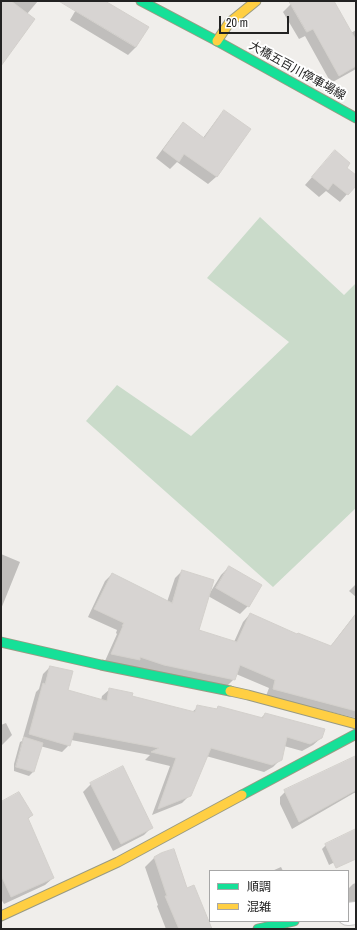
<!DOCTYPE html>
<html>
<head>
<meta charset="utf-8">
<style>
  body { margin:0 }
  #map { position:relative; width:357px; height:930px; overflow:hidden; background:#f0eeeb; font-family:"Archivo Narrow","Noto Sans JP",sans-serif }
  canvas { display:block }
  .frame { position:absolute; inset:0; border:2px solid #222; pointer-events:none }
  .legend { position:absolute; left:209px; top:870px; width:140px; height:52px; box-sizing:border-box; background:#fff; border:1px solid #a7a7a7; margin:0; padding:5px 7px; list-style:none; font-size:12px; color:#222 }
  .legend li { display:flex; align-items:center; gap:8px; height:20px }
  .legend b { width:20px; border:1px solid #a7a7a7 }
  .scale { position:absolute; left:219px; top:16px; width:70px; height:18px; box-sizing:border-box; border:2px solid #222; border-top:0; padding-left:5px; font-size:12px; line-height:14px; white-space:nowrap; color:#222; -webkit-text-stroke:3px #fff; paint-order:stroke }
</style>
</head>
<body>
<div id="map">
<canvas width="357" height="930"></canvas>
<div class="frame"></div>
<ul class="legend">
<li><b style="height:5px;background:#16e098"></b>順調</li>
<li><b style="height:5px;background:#ffcf43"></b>混雑</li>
</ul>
<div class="scale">20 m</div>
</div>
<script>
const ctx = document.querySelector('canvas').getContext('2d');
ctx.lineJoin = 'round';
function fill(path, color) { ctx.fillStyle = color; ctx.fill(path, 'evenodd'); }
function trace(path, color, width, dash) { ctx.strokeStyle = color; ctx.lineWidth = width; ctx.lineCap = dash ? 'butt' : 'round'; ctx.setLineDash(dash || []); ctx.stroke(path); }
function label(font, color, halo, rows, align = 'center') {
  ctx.font = font + ' "Archivo Narrow","Noto Sans JP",sans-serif'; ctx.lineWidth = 4; ctx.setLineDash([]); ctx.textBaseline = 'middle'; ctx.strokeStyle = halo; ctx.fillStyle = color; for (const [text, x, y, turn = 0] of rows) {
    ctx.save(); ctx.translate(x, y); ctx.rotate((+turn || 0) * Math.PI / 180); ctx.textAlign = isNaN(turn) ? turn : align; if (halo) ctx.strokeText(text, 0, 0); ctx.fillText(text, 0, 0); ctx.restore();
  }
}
const cemetery = new Path2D(`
  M260,217L344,295L356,283V508L273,587L86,421L117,385L191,436L289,342L207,278Z`);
const shadow = new Path2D(`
  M1,1H38L27,14L1,64Z
  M81,1H103L147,28L136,47L128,55L70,20Z
  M296,1H333L351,33L356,30V69L331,83L305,36L299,39L283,12L291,4Z
  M224,111L250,129L216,177L208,184L177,162L170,169L156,158L176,131L184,124L203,138L217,119Z
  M335,151L345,168L356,177V184L340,202L326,191L319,197L305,185Z
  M1,554L20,562L1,609Z
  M229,567L248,606L240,614L208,596L221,575Z
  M182,571L198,630L234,642L243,622L250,614L297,635L330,647L356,613V718L266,696L269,688L236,674L234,679L227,686L105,661L117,634L116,633L117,630L88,617L105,581L112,574L167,602L175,578Z
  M356,584V597L349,591Z
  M50,667L66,691L101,701L102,696L110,689L131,697L192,712L198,707L215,710L219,707L261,718L265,714L321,738L313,745L302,751L284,746L281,759L273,767L264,772L206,756L190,795L182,803L152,815L170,766L145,760L150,755L71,740L69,745L62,752L40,746L33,772L29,776L14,771V764L20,742L22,741L36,692L39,689L43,674Z
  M6,723L12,735L1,746V725Z
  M356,757V793H354L292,829L280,804V797L288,789Z
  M91,784L152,827L144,835L113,851L83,792Z
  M1,803L32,815L27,820L53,878L45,885L4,904L1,899Z
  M356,830V851L329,865L322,849L326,845Z
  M162,854L186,889L206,929H166L157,906L158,905L145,867L154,858Z
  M281,867L283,871H272Z
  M356,883V910L350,908L348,901V889L353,884Z`);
const building = new Path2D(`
  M1,1H11L35,19L1,66Z
  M59,1H105L149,27L136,47Z
  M289,1H334L356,40V66L339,76L313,29L307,32Z
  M224,110L251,129L217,177L184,154L179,162L163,150L183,122L204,138Z
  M335,150L350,163L347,168L356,175V186L348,195L333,183L328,190L312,177Z
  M229,566L262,585L249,607L216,588Z
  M182,570L214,580L199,630L237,642L250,613L297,634L298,633L331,646L356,614V711L273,689L275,680L240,665L235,680L164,665L140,657V660L111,654L123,626H122L124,623L94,609L112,573L172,603Z
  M50,666L73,671L68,690L107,701L109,688L133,693L132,696L195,712L197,705L217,709L218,706L263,718L265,713L325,729L322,738L310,744L287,737L282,760L272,765L211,748L191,796L158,809L176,758L151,752L159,748L74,732L70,746L29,734L43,683L45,684Z
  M24,737L43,743L34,772L16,767Z
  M356,756V790L299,822L284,790Z
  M123,766L153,828L121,844L90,783Z
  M19,792L33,815L28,818L54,878L11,897L1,875V802Z
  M356,829V859L336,868L325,844Z
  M174,849L187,888L194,885L212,929H179L165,896H167L154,857L161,853Z`);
const street = new Path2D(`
  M348,914L356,913`);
const fast = new Path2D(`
  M141,1L217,41L356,118
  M1,642L101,665L230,691
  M242,795L356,734
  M258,929L294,921`);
const slow = new Path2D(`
  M217,41L229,23L256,1
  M230,691L248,695L356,724
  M1,916L118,862L242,795`);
const streetNames = [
  ["大橋五百川停車場線",297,71,29]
];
fill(cemetery, '#cadbca');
fill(shadow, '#0003');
fill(building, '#d7d4d2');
trace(building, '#d3d0cc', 1);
trace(street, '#c9c8c7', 24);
trace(fast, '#999a82', 11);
trace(slow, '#999a82', 11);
trace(street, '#fdfcfc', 22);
trace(fast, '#16e098', 9);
trace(slow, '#ffcf43', 9);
label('12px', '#222', '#fff', streetNames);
</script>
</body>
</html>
